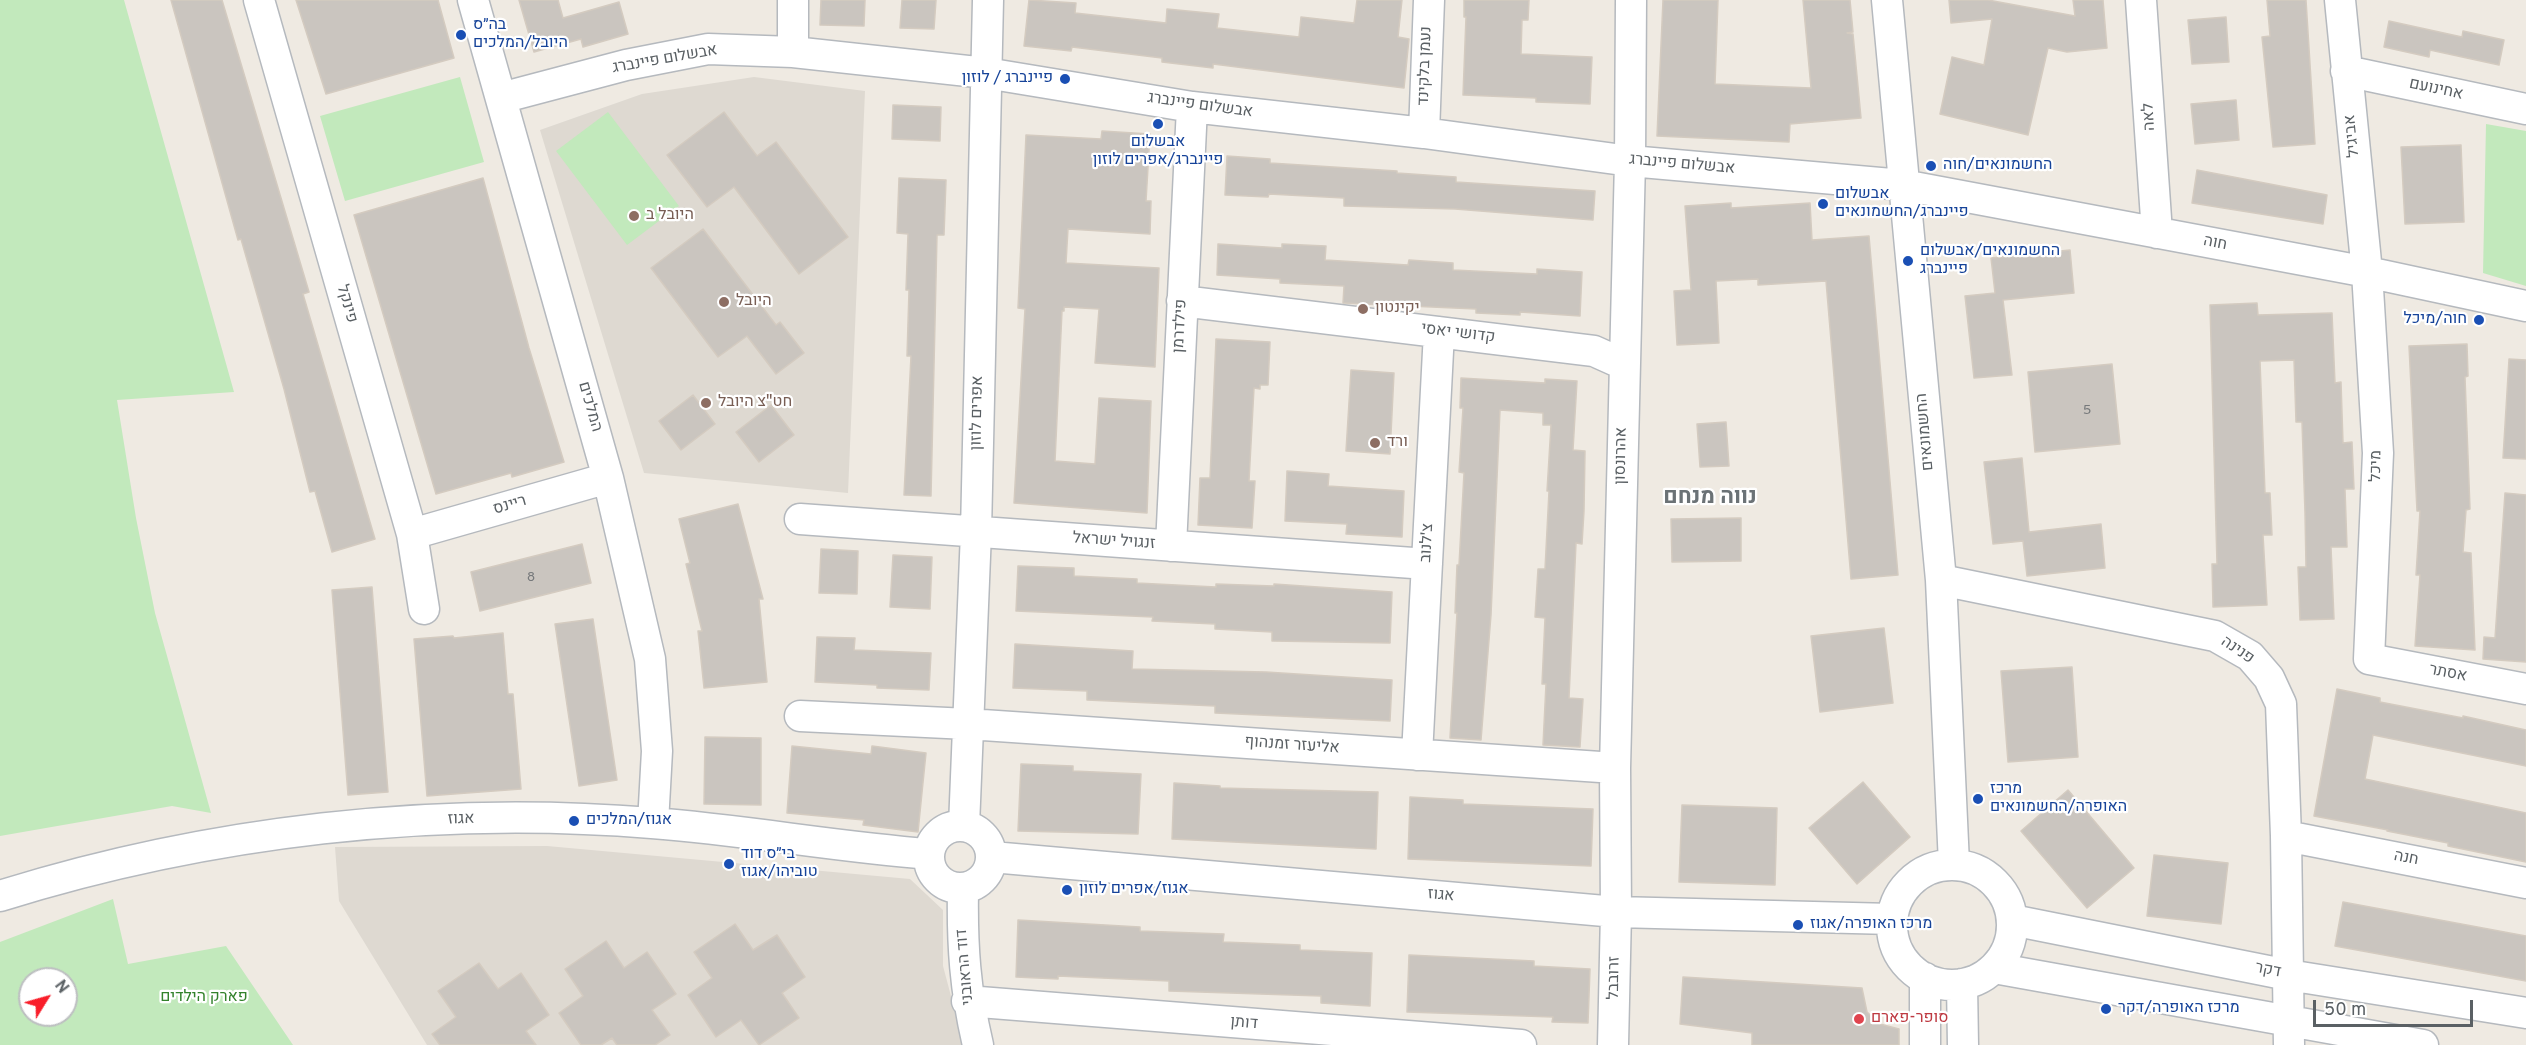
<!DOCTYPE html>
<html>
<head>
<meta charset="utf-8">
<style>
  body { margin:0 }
  #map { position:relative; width:2526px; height:1045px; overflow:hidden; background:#efeae2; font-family:Overpass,sans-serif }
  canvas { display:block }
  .north { position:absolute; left:18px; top:967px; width:60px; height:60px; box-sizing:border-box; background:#fff; border:2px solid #bdbfc1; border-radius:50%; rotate:53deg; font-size:16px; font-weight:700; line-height:24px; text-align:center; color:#5a6064 }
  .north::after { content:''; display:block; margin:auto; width:21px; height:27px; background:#f91e2a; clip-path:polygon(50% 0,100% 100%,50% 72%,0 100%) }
  .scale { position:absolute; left:2313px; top:1000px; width:160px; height:27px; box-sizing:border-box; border:3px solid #5a6064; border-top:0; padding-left:8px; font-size:18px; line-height:21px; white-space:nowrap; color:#5a6064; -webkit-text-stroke:4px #fff; paint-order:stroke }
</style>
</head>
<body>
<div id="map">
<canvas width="2526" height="1045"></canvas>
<div class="north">N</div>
<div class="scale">50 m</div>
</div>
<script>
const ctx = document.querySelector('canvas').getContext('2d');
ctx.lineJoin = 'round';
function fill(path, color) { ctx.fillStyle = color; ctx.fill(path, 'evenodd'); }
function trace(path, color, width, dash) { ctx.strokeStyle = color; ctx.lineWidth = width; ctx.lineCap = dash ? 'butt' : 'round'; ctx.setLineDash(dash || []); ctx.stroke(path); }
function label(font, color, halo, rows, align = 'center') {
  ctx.font = font + ' Overpass,Heebo,sans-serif'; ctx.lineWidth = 4.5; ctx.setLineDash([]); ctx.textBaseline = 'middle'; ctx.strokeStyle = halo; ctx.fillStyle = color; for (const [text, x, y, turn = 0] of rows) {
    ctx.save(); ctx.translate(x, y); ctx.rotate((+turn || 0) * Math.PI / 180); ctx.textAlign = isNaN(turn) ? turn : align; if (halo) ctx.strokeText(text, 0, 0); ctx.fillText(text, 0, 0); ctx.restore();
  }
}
const education = new Path2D(`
  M754,77L865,91L848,493L644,473L540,130L642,94Z
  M547,846L910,879L943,910V966L964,1045H427L339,901L335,847Z`);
const green = new Path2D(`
  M0,0H124L234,392L117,400L136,518L155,613L211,813L172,806L0,836Z
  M460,77L484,162L345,201L320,116Z
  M608,112L679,206L627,245L556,151Z
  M2486,124L2526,131V286L2483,273Z
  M113,899L128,964L226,946L293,1045H0V942ZM30,979H66V1015H30Z`);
const building = new Path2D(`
  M171,0H222L309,292L303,294L375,539L332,552L315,491L310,492L284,389L241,239L238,240Z
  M296,0H438L454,58L326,94Z
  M519,0H558L563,18L619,2L628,34L583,47L581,39L534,52Z
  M821,0H865L864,26L820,25Z
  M902,0H936L934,29L900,28Z
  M1029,0L1076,3L1075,13L1166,23L1167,9L1219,14L1217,28L1299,37L1301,17L1354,23L1357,0H1402L1398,37L1409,39L1404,88L1213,64V68L1162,62V58L1072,47L1071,51L1024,46Z
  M1464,0H1529L1528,20H1522L1521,54L1592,57L1590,104L1536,102V98L1463,95L1466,17H1464Z
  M1663,0H1718L1715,84L1811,88L1803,0H1850L1853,32L1847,33L1853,34L1861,118L1790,124L1789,142L1657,136Z
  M1949,0H1988L2075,16L2073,0H2103L2107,48L2067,52L2048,48L2028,135L1940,114L1952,57L1984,65L1992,19L1951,23Z
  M2267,0H2306L2315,144L2273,147L2262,37L2270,36Z
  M2226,17L2229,62L2192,64L2188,20Z
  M2389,21L2462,37L2463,31L2504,40L2499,65L2430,50L2429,57L2384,47Z
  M2236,100L2239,140L2195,144L2191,104Z
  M893,105L941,107L940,141L892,139Z
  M724,112L757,156L776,142L848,237L799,274L734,187L707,207L667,155Z
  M1102,131L1150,134L1146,201H1151L1150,234L1068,229L1066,263L1159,268L1155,367L1095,363L1099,309L1064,307V311H1062L1055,461L1095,464L1099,398L1151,401L1147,513L1014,503L1025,309L1018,308L1026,135L1101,139Z
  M2461,145L2464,222L2405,224L2401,147Z
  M1227,156L1270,159V163L1397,171V173L1456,177V182L1595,191L1593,220L1455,209L1344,206V198L1269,194L1268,197L1225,195Z
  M2197,170L2327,195L2323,224L2192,203Z
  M483,178L529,348L564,462L512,477L511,473L436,494L354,215Z
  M899,178L946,180L944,235H937L931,496L904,495L911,356H907L909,290H906L908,234L897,233Z
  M1731,203V208L1810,203L1812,240L1869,236L1898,575L1851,579L1826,281L1758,285V279L1716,281L1719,343L1677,345L1674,291L1691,290L1685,206Z
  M703,229L776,325L780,322L804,353L776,374L747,336L718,357L651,268Z
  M1218,244L1282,248V244L1326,246L1325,260L1408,265L1409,260L1453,263V270L1537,274V269L1582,272L1580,316L1520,312V315L1476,313V309L1343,303L1344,286L1280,283V279L1217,275Z
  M2070,250L2074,293L2003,300L2012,375L1974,378L1965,296L1995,293L1991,258Z
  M2257,303L2258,315L2332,313L2335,383L2341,382L2343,443L2352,442L2354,489H2345L2347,547H2331L2334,619L2300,620L2298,567H2306L2305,513L2302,422H2296L2294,360L2260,361L2265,493H2270L2272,535H2263L2267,605L2213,607L2212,564H2217L2210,305Z
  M1216,339L1270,342L1268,385H1260V389L1254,388L1249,481H1255L1252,528L1198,525L1200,478H1210Z
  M2467,344L2468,376L2465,377L2470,509L2466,510L2463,552L2471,553L2475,650L2415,646L2420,575H2416L2420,511H2417L2409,346Z
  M2509,359L2526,360V459L2503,458Z
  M2112,364L2120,444L2035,452L2028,372Z
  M1351,370L1394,373L1390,454L1346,451Z
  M1461,378L1545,383V379L1577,381L1573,450L1585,451L1584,511L1582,544L1576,543L1569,698L1583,699L1580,747L1543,745L1546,684H1542L1545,618L1535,617L1538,569H1545L1549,491H1547L1551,425H1543V413L1500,410L1491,615L1481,740L1450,738L1457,613H1455L1457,565H1459L1464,473L1459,472L1463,408H1460Z
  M693,395L715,424L681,450L659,421Z
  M771,405L794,435L759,462L736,432Z
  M1726,422L1729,466L1700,467L1697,424Z
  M2022,458L2029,532L2101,524L2105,568L2027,576L2023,541L1993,544L1984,462Z
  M1287,471L1329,474L1328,486L1404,491L1402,537L1346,534L1347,524L1285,521Z
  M2505,493L2526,495V662L2483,659L2484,637L2495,638Z
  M738,504L763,599H759L767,682L704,688L698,631H702L686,564L690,563L679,519Z
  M1741,518V561L1672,562L1671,519Z
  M582,544L591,583L480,611L471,572Z
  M821,549L858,551L857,594L819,593Z
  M893,555L932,557L930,609L890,607Z
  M1018,566L1074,568V576L1137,579V583L1216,587V584L1274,586V584L1392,592L1390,643L1272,641V632L1215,629V624L1152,621L1153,617L1016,611Z
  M372,587L388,792L348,795L332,590Z
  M593,619L617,780L579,786L555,624Z
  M1884,628L1893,703L1820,712L1811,636Z
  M503,633L508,694H513L521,789L427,796L414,639L453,636L454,638Z
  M817,637L855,638L854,650L931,653L929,690L877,688V685L815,682Z
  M1015,644L1133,651L1132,669L1266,672L1392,680L1390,721L1215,713V706L1087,700V691L1013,688Z
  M2072,667L2078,757L2008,762L2001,671Z
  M2337,689L2380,698V702L2463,718V716L2526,730V766L2373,735L2365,779L2526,813V862L2448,846V843L2387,831L2388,830L2314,816Z
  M705,737L761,738V805L704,804Z
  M792,746L871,754L872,746L926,753L918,832L863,825L864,820L787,813Z
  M1021,764L1073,766V771L1141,774L1138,834L1018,831Z
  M1863,782L1910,837L1857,884L1809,828Z
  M1174,783L1220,786V788L1378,792L1376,849L1172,839Z
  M2068,790L2134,868L2087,908L2021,831Z
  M1410,797L1463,800V804L1593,809L1591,866L1408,859Z
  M1682,805L1777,808L1775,885L1679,882Z
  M2154,855L2228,863L2221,924L2147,916Z
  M2343,902L2526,936V981L2335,946Z
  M1018,920L1140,927V931L1224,934L1223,942L1300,945V950L1372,953L1370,1006L1321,1003V996L1169,991V981L1058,976V979L1016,977Z
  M735,924L753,950L777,935L805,977L782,993L799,1018L759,1045L741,1020L716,1037L688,995L712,978L694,952Z
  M606,941L624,968L647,952L676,994L652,1010L670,1035L655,1045H617L612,1038L601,1045H581L559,1013L583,996L565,969Z
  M1409,955L1534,961V966L1590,969L1588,1023L1552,1022L1553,1017L1407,1012Z
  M479,963L498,989L521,973L549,1015L526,1031L536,1045H440L432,1034L456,1017L438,991Z
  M1683,977L1862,988L1867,1012L1880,1024L1899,1029V1045H1752V1033L1680,1024Z`);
const minor = new Path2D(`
  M259,0L412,534L424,609
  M473,0L608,478L650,659L657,751L653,823
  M1887,0L1941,580L1954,864
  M2141,0L2157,233
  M2340,0L2367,272L2378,453L2369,659L2526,689
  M793,52V0
  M2346,71L2526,109
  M501,98L626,65L708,49L793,52L986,73L1192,107L1424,133L1630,161L1903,185L2367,272L2526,306
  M1424,133L1429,0
  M1182,301L1594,351L1623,364
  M800,519L1427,564
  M412,534L608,478
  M1171,546L1192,107
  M1941,580L2215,636L2250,656L2269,678L2281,704L2286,836L2289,1045
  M800,716L968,724L1615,768
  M1417,755L1439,332
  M929 857a31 31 0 1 1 62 0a31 31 0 1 1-62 0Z
  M964,826L976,532L988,0
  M2286,836L2526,883
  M992,857L1616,912L1892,919
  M1892 925a60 60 0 1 1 120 0a60 60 0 1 1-120 0Z
  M963,889C962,945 965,990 978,1045
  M0,896C208,831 435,805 652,823C745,830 836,847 929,854
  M2012,920L2288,975L2526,1013
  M1994,968L2423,1045
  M1925,978V1045
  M1962,984L1963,1045
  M967,1001L1521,1045
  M1613,1045L1616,912L1615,768L1630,161L1631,0`);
const markers = [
  [461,35,6,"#1a4fb4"],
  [1065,79,6,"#1a4fb4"],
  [1158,124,6,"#1a4fb4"],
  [1931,166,6,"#1a4fb4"],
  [1823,204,6,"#1a4fb4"],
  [634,216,6,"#8d6e63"],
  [1908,261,6,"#1a4fb4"],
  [724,302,6,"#8d6e63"],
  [1363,309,6,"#8d6e63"],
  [2479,320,6,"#1a4fb4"],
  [706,403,6,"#8d6e63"],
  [1375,443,6,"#8d6e63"],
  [1978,799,6,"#1a4fb4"],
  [574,821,6,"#1a4fb4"],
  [729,864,6,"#1a4fb4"],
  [1067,890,6,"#1a4fb4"],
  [1798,925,6,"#1a4fb4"],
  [2106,1009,6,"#1a4fb4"],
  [1859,1019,6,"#e0444e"]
];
const numberNames = [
  ["5",2087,411],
  ["8",531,578]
];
const transitNames = [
  ["בה״ס",473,26],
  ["היובל/המלכים",473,44],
  ["פיינברג / לוזון",1053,79,"right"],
  ["אבשלום",1158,143,"center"],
  ["פיינברג/אפרים לוזון",1158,161,"center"],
  ["החשמונאים/חוה",1943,166],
  ["אבשלום",1835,195],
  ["פיינברג/החשמונאים",1835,213],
  ["החשמונאים/אבשלום",1920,252],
  ["פיינברג",1920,270],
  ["חוה/מיכל",2467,320,"right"],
  ["מרכז",1990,790],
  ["האופרה/החשמונאים",1990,808],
  ["אגוז/המלכים",586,821],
  ["בי״ס דוד",741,855],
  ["טוביהו/אגוז",741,873],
  ["אגוז/אפרים לוזון",1079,890],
  ["מרכז האופרה/אגוז",1810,925],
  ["מרכז האופרה/דקר",2118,1009]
];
const streetNames = [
  ["אבשלום פיינברג",665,60,-10],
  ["נעמן בלקינד",1426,66,-88],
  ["אחינועם",2436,90,12],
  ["אבשלום פיינברג",1200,106,8],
  ["לאה",2150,117,-93],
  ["אביגיל",2353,136,-96],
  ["אבשלום פיינברג",1682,165,5],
  ["חוה",2215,244,11],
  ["פינקל",346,304,74],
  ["פילדרמן",1181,326,-87],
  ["קדושי יאסי",1458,334,7],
  ["המלכים",589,407,74],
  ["אפרים לוזון",978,413,-89],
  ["החשמונאים",1926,432,-95],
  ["אהרונסון",1622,456,-89],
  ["מיכל",2377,466,-89],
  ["ריינס",510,506,-16],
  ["זנגויל ישראל",1114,542,4],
  ["צ'לנוב",1428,543,-87],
  ["פנינה",2237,651,34],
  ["אסתר",2448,674,11],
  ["אליעזר זמנהוף",1292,746,4],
  ["אגוז",461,820,-1],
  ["חנה",2406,859,11],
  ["אגוז",1441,896,5],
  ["דוד הראובני",966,967,-95],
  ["דקר",2268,971,11],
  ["זרובבל",1615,978,-89],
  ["דותן",1244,1024,5]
];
const educationNames = [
  ["היובל ב",646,216],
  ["היובל",736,302],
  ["יקינטון",1375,309],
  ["חט\"צ היובל",718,403],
  ["ורד",1387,443]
];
const parkNames = [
  ["פארק הילדים",204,998]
];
const healthNames = [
  ["סופר-פארם",1871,1019]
];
const districtNames = [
  ["נווה מנחם",1710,499]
];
fill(education, '#ded9d1');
fill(green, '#c2e9bc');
fill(building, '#cac5bf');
trace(building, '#d4cbc0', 1.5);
trace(minor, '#b5b9be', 33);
trace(minor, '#fff', 30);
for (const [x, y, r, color] of markers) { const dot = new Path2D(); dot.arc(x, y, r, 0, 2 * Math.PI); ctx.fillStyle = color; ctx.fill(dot); trace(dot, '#fff', 2); }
label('14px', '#76797b', null, numberNames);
label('16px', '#164399', '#fff', transitNames, 'left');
label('16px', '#5a6064', '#fff', streetNames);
label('16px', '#785e54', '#fff', educationNames, 'left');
label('16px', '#33822c', '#fff', parkNames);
label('16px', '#be3a42', '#fff', healthNames, 'left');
label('bold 22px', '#6b7276', '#fff', districtNames);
</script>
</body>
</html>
